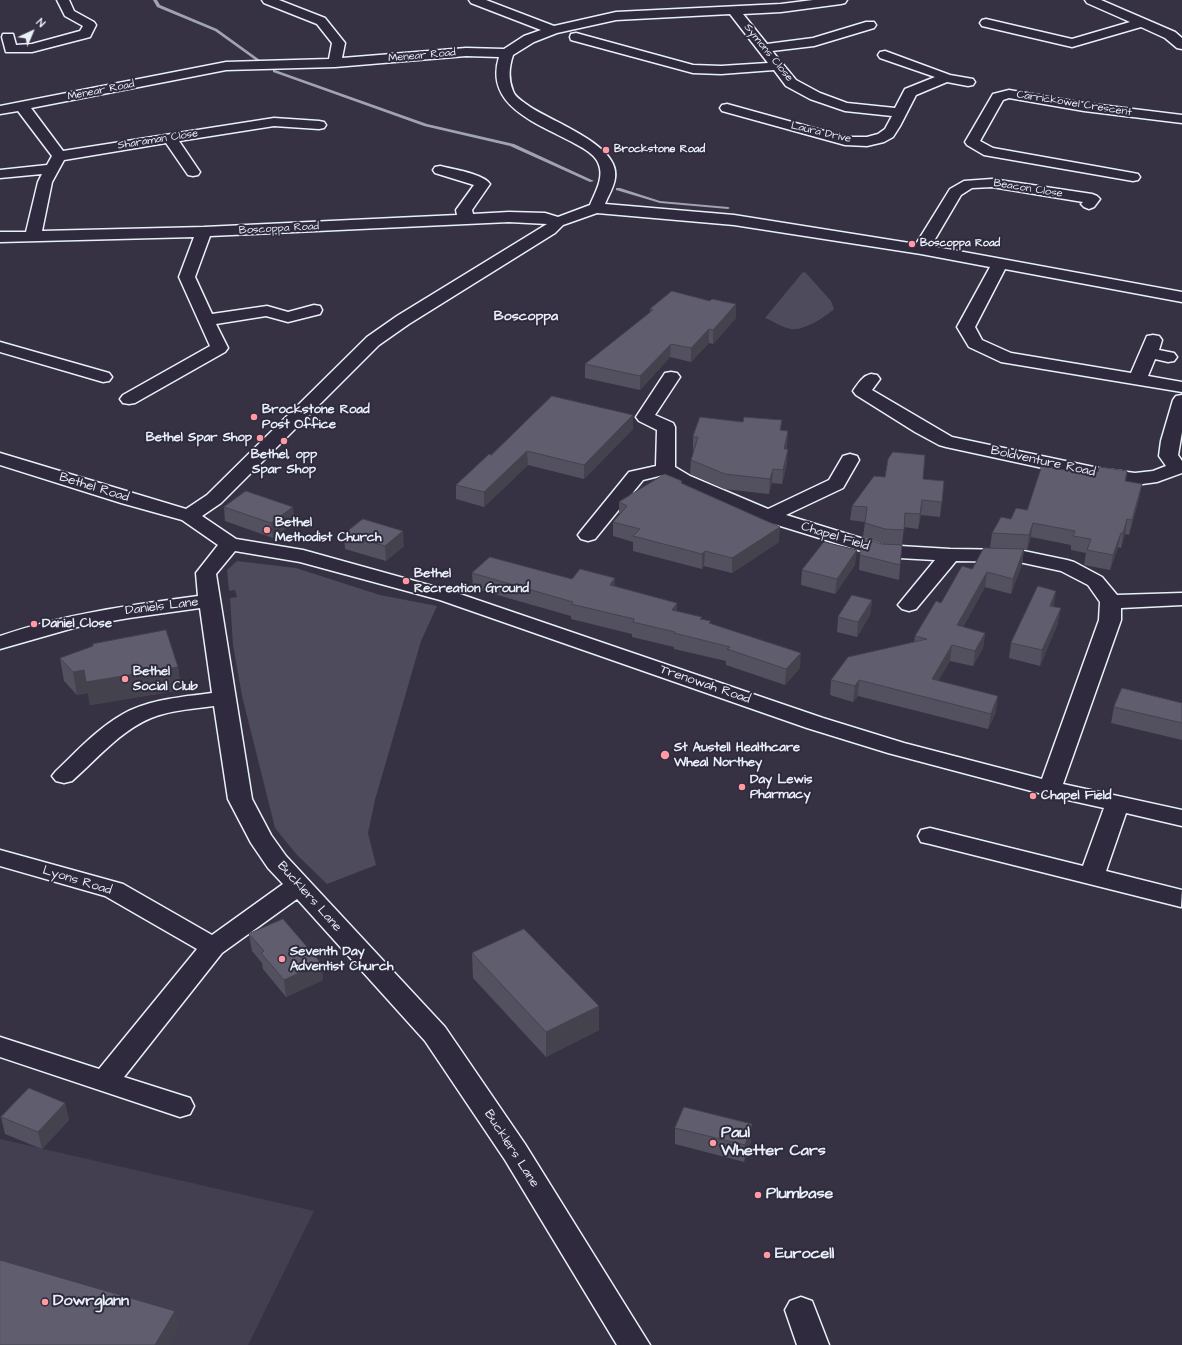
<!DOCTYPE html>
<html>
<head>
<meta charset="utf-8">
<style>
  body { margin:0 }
  #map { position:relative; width:1182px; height:1345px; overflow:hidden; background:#363244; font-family:"Architects Daughter",sans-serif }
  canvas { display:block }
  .north { position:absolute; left:12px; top:12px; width:40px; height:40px; -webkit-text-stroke:3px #2f2a3d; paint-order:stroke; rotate:44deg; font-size:11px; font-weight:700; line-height:16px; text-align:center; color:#e8f1f8 }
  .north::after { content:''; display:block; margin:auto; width:14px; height:18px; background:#e8f1f8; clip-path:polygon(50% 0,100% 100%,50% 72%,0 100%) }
</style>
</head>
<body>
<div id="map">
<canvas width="1182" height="1345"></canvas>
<div class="north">N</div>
</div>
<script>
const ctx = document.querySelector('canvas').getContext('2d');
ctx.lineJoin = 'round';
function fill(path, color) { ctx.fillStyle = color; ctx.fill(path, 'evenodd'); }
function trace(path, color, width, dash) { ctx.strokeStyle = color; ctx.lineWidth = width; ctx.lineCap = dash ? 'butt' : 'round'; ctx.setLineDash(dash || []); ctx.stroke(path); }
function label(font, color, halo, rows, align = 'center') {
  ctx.font = font + ' "Architects Daughter",sans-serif'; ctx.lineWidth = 4; ctx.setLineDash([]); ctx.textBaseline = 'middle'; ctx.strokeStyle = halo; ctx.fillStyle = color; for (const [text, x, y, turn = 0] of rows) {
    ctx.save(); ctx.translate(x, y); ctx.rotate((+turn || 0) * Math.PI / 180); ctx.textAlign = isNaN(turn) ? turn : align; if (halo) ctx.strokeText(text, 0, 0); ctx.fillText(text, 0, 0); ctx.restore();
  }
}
const built = new Path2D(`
  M0,1139L314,1211L248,1345H0Z`);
const green = new Path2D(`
  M803,272L806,273L831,301L834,309C825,317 804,331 791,329C783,328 773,321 765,318Z
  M237,561L296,568L380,595L437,606L421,641L375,800L368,833L376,865L327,884L297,855L275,828L242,696L233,645L230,598L237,597L235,590L229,591L227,570Z`);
const stream = new Path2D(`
  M153,0H157L160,5L217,29L264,63L261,64L215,31L157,7Z
  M273,70H275L427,124L514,144L594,181L590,182L510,146L424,126L273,72Z
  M616,188H620L660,201L728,207L730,208L728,209L660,203L616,190Z`);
const minor = new Path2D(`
  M57,0H69L74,11L94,22L96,25L90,37L32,52H6L2,37L3,34H13L16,45L32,44L80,31L83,26L65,16Z
  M262,0H279L325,18L345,43L342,58L466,48L504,49L524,36L541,30L471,3L469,0H486L554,26L616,12L781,4L813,0H847L845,3L841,4L781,12L743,14L767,44L813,38L866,22H874L876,25L874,28L814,46L772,51L796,80L820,93L847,103L895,108L905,89L935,77L880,58L878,55L880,52L885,51L950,75L973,79L975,82L973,85L968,86L947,82L916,95L900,126L893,137L884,142L867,146L845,145L722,111L720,108L722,105L727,104L846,137H867L878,134L885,129L892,116L845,111L810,99L786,86L774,70L721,74L693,73L571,40L570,37L571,34L576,33L693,65L721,66L768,63L730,14L616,20L557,33L534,42L513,55C509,67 508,79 513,91C515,97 521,100 526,104C548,121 621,144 615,178C614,187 608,196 605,204L734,215L916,244L950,189L964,181L992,179L1092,194L1097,196L1100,199L1094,207L1089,209L1084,207L1081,204L1083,202L992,187L972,188L961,195L931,246L1182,292V302L1005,269L975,327L982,340L1011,353L1131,373L1147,336L1153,335L1159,336L1162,340L1159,350L1174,353L1177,357L1174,361L1168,362L1155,359L1148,376L1182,382V392L1001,362L969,347L957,327L990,267L921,254L734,225L597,213L563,225L555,233L409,324L379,345L221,503L202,516L236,539L303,550L454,592L823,718L904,743L1042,779L1099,620L1100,602L1088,585L1061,571L1019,562L956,561L916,609L909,611L902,609L898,605L935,560L881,557L761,520L676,484L663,475L643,480L595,539L588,541L581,539L578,535L581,531L629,472L656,466L657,430L639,421L636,417L665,373L671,372L677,373L680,377L655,415L673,423L675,427V467L690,476L768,509L829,480L843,456L850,454L857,456L859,460L843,488L786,515L883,545L950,549L1019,550L1067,560L1074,562L1102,577L1117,595L1182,593V605L1121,608V620L1063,784L1182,810V826L1126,813L1106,871L1182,890L1181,907L930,844L921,842L918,836L921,830L930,828L1083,866L1104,808L1050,796L888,753L807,728L440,600L300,562L235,551L216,574L252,799L271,835L286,856L445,1027L525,1144L650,1345H617L505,1160L425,1041L297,899L222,953L124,1077L190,1098L194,1106L190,1114L180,1117L0,1057V1037L99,1069L197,949L105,896L0,866V850L123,884L212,935L283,884L268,868L251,843L228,799L214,706C193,709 171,710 151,718C120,731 97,759 72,781L64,783L56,781L52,776L56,771C77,751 98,728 123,714C150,699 183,697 212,693L200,608L129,618L77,627L0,649V636C64,614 131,605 198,596L196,573L218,545L182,520L121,503L0,465V453L186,509L207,495L367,337L397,316L547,224L509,222L210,236L195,277L212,314L267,306L288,312L314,305L320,306L322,310L320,314L288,322L266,316L216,324L228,348L225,352L135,403L129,404L123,403L120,399L123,395L210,346L179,277L194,237L0,242V232H26L38,182L42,174L0,178V170L47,165L52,156L18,111L0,114V106L226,62L329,59L332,43L317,24L264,3ZM466,56L499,57C484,106 537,123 572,142C581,147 596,154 599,165C604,178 595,193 590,205L558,217L545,213L509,212L473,214L472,210L490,184C484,174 452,169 440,166L435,167L433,170L435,173L474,185L456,210L457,215L204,227L42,231L52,182L64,160L166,143L188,175L193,176L198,175L200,172L179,141L274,126L319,129L324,128L326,125L324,122L319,121L274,118L63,151L31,108L226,70L335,67Z
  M1085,0H1101L1175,32L1182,38V49L1177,48L1165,38L1141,27L1072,47L982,26L980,23L982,20L986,19L1072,39L1130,22L1087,3Z
  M1009,90L1084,103L1182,115V123L1084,111L1009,98L1003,100L980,141L993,148L1133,173L1138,174L1140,177L1138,180L1133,181L984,155L967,145L965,142L993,94Z
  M0,342L109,373L112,377L109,381L103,382L0,352Z
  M871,374L877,375L880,379L872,390L952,437L1103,469L1135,473L1153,471L1166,466L1159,456L1161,441L1173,400L1176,396L1182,395V432L1178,455L1182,461V473L1157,482L1135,485L1103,481L946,447L939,445L915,432L856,395L853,391C858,384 862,376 871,374Z
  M801,1297L812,1301L829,1345H797L785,1310L790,1301Z`);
const wall = new Path2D(`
  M650,309L736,318L713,344L709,343L691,362L670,357L640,390L585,378V364L650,312Z
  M633,429L584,479L528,465L484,507L456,499V485L491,455Z
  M781,431H788L787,445L786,449L787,464L782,484L772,483L769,494L724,489L690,474L691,460L694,451H693V437Z
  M1127,471L1126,481L1142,484L1139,499L1129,535L1125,534L1121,548L1118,547L1110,570L1084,565L1086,553L1071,550V545L1031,537L1027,550H1024L1022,564L1011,594L985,587L963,627L985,633L983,648L973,666L950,661L938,681L996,712L988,729L858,696L853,702L830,695L831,680L914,642L915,636L941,603L972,569L990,548L992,533L1011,519L1027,510L1088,474L1098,472Z
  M885,477L923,479L944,481L940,517L921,515L918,529L904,527L902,545L883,544L863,537L865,522L850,520L852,506Z
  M682,484L779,542L732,573L704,566L702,569L633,551V542L613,536V522L619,515V502Z
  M224,507L295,522L273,538L225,521Z
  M344,534L404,546L386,561L345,549Z
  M882,544L902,545L899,580L859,570L860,555Z
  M855,565L835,594L801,585L802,570Z
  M472,573L572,579L615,586L677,603V611L702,619L800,668L785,685L726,665V661L674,649V647L632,637V634L571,619V616L473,588Z
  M872,600L870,615L857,637L837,632L838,617Z
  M1054,606L1053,607L1058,623L1040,666L1009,658L1011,643Z
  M60,658L178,667L181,690L90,705L88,693L77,695L64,681Z
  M1182,703V740L1111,723L1114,707Z
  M249,934L321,963L323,980L286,997L263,969L262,963L252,951Z
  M472,953L599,1006V1030L546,1057L473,978Z
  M65,1103L69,1120L42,1149L5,1134L1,1117Z
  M675,1128L751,1141L744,1162L675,1144Z`);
const shadedWall = new Path2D(`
  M736,304V318L713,344V330Z
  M709,329V343L691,362V348Z
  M671,344L670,357L640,390V376Z
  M633,415V429L584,479V465Z
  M782,420L781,434L780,430Z
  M788,431L787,445L783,463L784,449Z
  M788,449L787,464L782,484L783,470Z
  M527,451L528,465L484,507V492Z
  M773,469L772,483L769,494L770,479Z
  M1142,484L1139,499L1129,535L1132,520Z
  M922,500L921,515L918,529L920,514Z
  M293,507L295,522L273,538L271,523Z
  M1127,519L1125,534L1121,548L1123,533Z
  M1033,523L1031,537L1027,550L1029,535Z
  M780,527L779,542L732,573V558Z
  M403,531L404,546L386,561L385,546Z
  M1121,533L1118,547L1110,570L1113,555Z
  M1024,549L1022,564L1011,594L1013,579Z
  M857,550L855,565L835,594L837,579Z
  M705,551L704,566L702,569V554Z
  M987,572L985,587L955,641L957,625Z
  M615,578V592L610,585Z
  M1056,591L1054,606L1047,621L1050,606Z
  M872,600L870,615L857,637L858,622Z
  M677,603V618L672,610Z
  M1061,608L1058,623L1040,666L1042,650Z
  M985,633L983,648L973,666L975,651Z
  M952,645L950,661L930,695L932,679Z
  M801,653L800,668L785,685L786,669Z
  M178,667L181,690L90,705L88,693L77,695L73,672L84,670Z
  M859,680L858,696L853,702L855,686Z
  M998,696L996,712L988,729L991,714Z
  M321,963L323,980L286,997L284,980Z
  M599,1006V1030L546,1057V1032Z
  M65,1103L69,1120L42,1149L38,1132Z
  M752,1124L751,1141L744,1162L745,1145Z
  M175,1311L179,1328L169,1345H155Z`);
const building = new Path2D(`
  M672,291L710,301L712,299L736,304L713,330L709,329L691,348L671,344L640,376L585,364L653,310L650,309Z
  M552,396L633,415L584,465L527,451L484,492L456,485L489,454L491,455Z
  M700,417L743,422L744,417L782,420L780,430L788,431L784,449H788L783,470L773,469L770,479L725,474L691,460L698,437H693Z
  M893,452L925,455L923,479L944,481L942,502L922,500L920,514L905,513L904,530L885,529L865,523L867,507L852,506L874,476L885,477L888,459Z
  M1042,466L1088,474L1089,470L1098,472L1099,467L1127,471L1125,481L1142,484L1132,520L1127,519L1123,533H1121L1113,555L1087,550L1091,539L1073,536L1075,531L1033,523L1029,535L992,533L1001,517L1011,519L1016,508L1027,510Z
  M665,474L682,481L681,483L780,527L732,558L705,551L702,554L633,536L640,529L613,522L627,506L619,502Z
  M246,491L293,507L271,523L224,507Z
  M363,519L403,531L385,546L344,534Z
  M863,538L882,544L902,545L900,565L860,555Z
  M824,542L857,550L837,579L802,570Z
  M984,548L1024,549L1013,579L987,572L957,625L985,633L975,651L952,645L932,679L998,696L991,714L859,680L855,686L831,680L848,657L927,639L915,636L936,601L941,603L962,566L972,569Z
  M490,557L572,579L580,569L615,578L610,585L677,603L672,610L702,617L700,619L711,621L709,623L801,653L786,669L727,649L730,647L674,633L675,632L633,622L634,619L571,604L573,602L472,573Z
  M1038,586L1056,591L1050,606L1061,608L1042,650L1011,643Z
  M852,595L872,600L858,622L838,617Z
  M166,630L178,667L86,682L84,670L73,672L60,658L93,646V644Z
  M1122,688L1182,703V723L1114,707Z
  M283,919L321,963L284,980L261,953L264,951L249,934Z
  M524,929L599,1006L546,1032L472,953Z
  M29,1088L65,1103L38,1132L1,1117Z
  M684,1107L752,1124L745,1145L675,1128Z
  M0,1260L175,1311L155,1345H0Z`);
const markers = [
  [606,150,4,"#ff9aa2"],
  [912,244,4,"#ff9aa2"],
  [254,417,4,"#ff9aa2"],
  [260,438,4,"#ff9aa2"],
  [284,441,4,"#ff9aa2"],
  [267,530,4,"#ff9aa2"],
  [406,581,4,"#ff9aa2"],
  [34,624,4,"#ff9aa2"],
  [125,679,4,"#ff9aa2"],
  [665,755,5,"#ff9aa2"],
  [742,787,4,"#ff9aa2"],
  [1033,796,4,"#ff9aa2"],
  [282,959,4,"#ff9aa2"],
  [713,1143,4,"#ff9aa2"],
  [758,1195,4,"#ff9aa2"],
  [767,1255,4,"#ff9aa2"],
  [45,1302,4,"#ff9aa2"]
];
const farStreetnames = [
  ["Symons Close",768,53,51],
  ["Menear Road",422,56,-5],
  ["Menear Road",101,91,-11],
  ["Carrickowel Crescent",1074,104,9],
  ["Laura Drive",821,133,13],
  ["Sharaman Close",158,140,-9],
  ["Beacon Close",1028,189,9],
  ["Boscoppa Road",279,229,-3]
];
const farPoinames = [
  ["Brockstone Road",614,150],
  ["Boscoppa Road",920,244]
];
const poiNames = [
  ["Brockstone Road",262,410],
  ["Post Office",262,425],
  ["Bethel Spar Shop",252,438,"right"],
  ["Bethel, opp",284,455,"center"],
  ["Spar Shop",284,470,"center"],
  ["Bethel",275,523],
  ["Methodist Church",275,538],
  ["Bethel",414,574],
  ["Recreation Ground",414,589],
  ["Daniel Close",42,624],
  ["Bethel",133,672],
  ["Social Club",133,687],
  ["St Austell Healthcare",674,748],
  ["Wheal Northey",674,763],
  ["Day Lewis",750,780],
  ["Pharmacy",750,795],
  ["Chapel Field",1041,796],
  ["Seventh Day",290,952],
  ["Adventist Church",290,967]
];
const streetNames = [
  ["Boldventure Road",1043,462,12],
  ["Bethel Road",94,488,17],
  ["Chapel Field",835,537,17],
  ["Daniels Lane",162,607,-7],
  ["Trenowah Road",705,685,19],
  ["Lyons Road",77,881,17],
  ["Bucklers Lane",309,897,48],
  ["Bucklers Lane",511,1149,57]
];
const farDistrictnames = [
  ["Boscoppa",526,317]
];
const nearPoinames = [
  ["Paul",721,1134],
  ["Whetter Cars",721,1152],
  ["Plumbase",766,1195],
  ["Eurocell",775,1255],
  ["Dowrglann",53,1302]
];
fill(built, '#433f51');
fill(green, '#4d4b5c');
fill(stream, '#a0a4af');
trace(minor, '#e8f1f8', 3);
fill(minor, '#2f2a3d');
fill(wall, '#53515f');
fill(shadedWall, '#43424d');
fill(building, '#605e6e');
trace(building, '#43424d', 1);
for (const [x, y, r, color] of markers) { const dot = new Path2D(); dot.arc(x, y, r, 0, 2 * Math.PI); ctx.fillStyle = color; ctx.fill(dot); trace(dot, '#2f2a3d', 1.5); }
label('11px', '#e8f1f8', '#2f2a3d', farStreetnames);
label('bold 11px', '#e8f1f8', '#2f2a3d', farPoinames, 'left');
label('bold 13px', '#e8f1f8', '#2f2a3d', poiNames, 'left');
label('13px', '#e8f1f8', '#2f2a3d', streetNames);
label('bold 14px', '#e8f1f8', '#2f2a3d', farDistrictnames);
label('bold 16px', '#e8f1f8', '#2f2a3d', nearPoinames, 'left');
</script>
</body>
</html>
